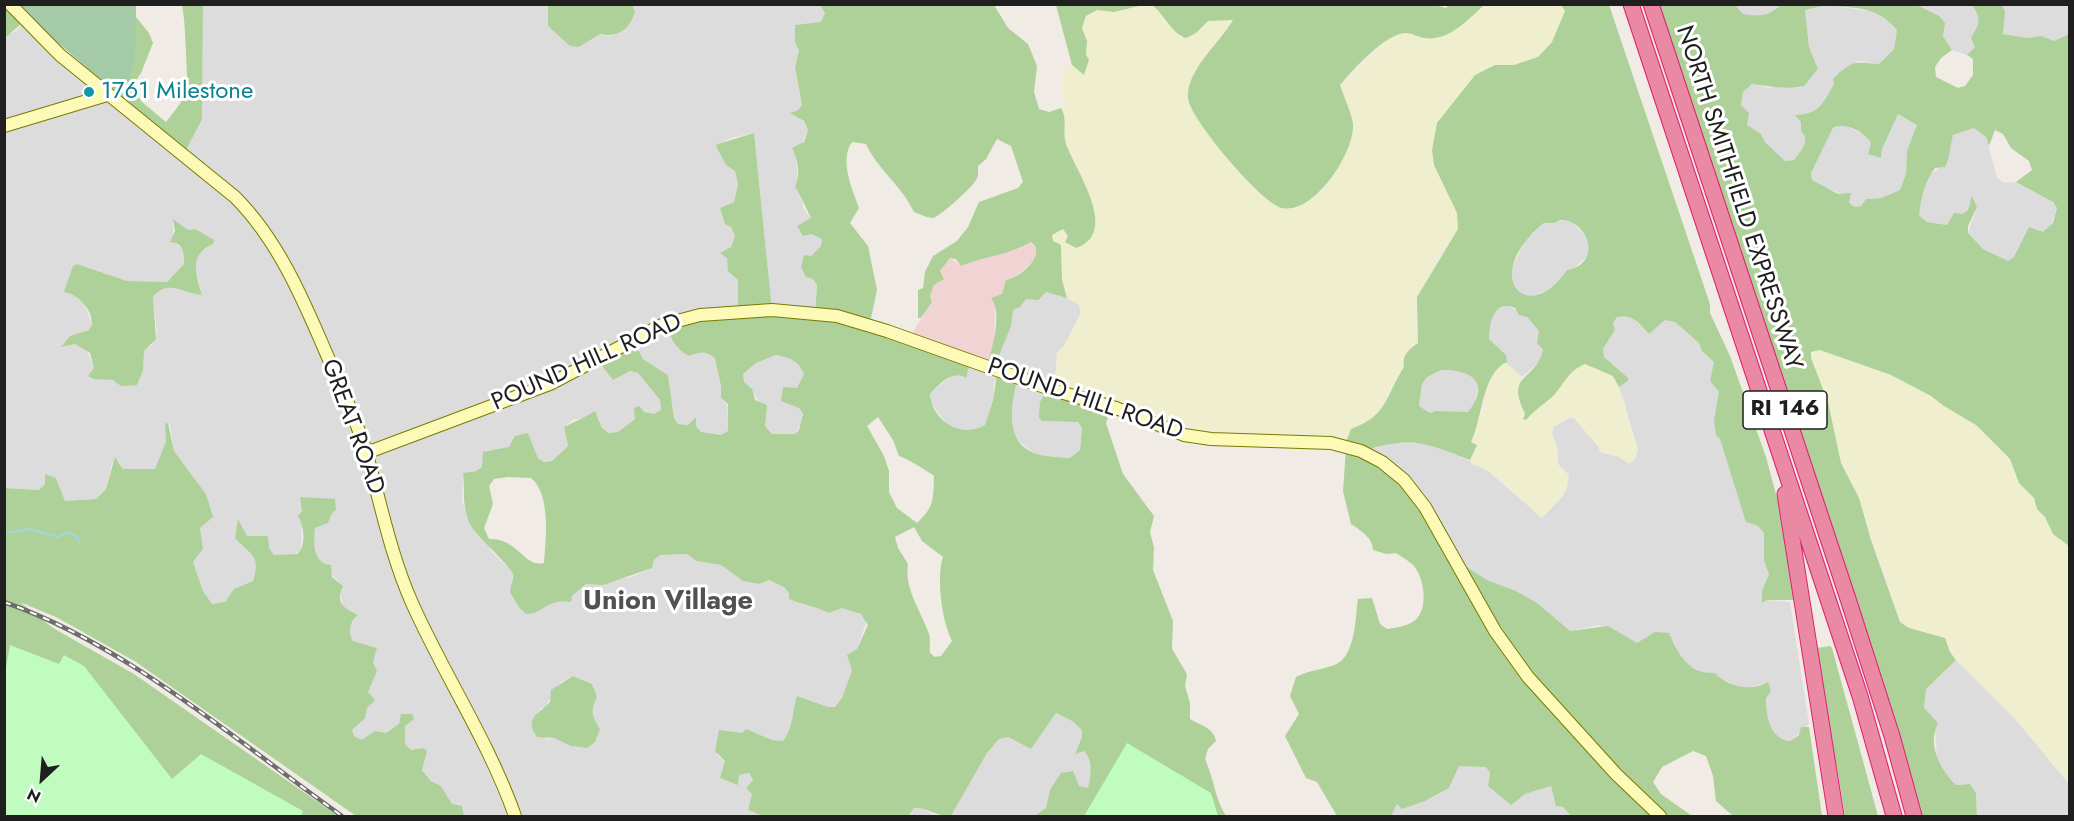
<!DOCTYPE html>
<html>
<head>
<meta charset="utf-8">
<style>
  body { margin:0 }
  #map { position:relative; width:2074px; height:821px; overflow:hidden; background:#f0ebe4; font-family:Jost,sans-serif }
  canvas { display:block }
  .frame { position:absolute; inset:0; border:6px solid #1f1f1f; pointer-events:none }
  .north { position:absolute; left:12px; top:749px; width:60px; height:60px; -webkit-text-stroke:4px #fff; paint-order:stroke; rotate:206deg; font-size:16px; font-weight:700; line-height:24px; text-align:center; color:#1f1f1f }
  .north::after { content:''; display:block; margin:auto; width:21px; height:27px; background:#1f1f1f; clip-path:polygon(50% 0,100% 100%,50% 72%,0 100%) }
</style>
</head>
<body>
<div id="map">
<canvas width="2074" height="821"></canvas>
<div class="frame"></div>
<div class="north">N</div>
</div>
<script>
const ctx = document.querySelector('canvas').getContext('2d');
ctx.lineJoin = 'round';
function fill(path, color) { ctx.fillStyle = color; ctx.fill(path, 'evenodd'); }
function trace(path, color, width, dash) { ctx.strokeStyle = color; ctx.lineWidth = width; ctx.lineCap = dash ? 'butt' : 'round'; ctx.setLineDash(dash || []); ctx.stroke(path); }
function label(font, color, halo, rows, align = 'center') {
  ctx.font = font + ' Jost,sans-serif'; ctx.lineWidth = 6; ctx.setLineDash([]); ctx.textBaseline = 'middle'; ctx.strokeStyle = halo; ctx.fillStyle = color; for (const [text, x, y, turn = 0] of rows) {
    ctx.save(); ctx.translate(x, y); ctx.rotate((+turn || 0) * Math.PI / 180); ctx.textAlign = isNaN(turn) ? turn : align; if (halo) ctx.strokeText(text, 0, 0); ctx.fillText(text, 0, 0); ctx.restore();
  }
}
const residential = new Path2D(`
  M203,5H548V26L578,47L600,34L610,36L621,31L635,11L632,5H820L825,13L821,22L813,25L798,24L799,49L795,67L802,105L797,111L808,130L796,155L798,182L795,187L802,197L803,208L811,218L806,223L800,224L810,234L822,239L821,246L811,256L813,279L817,285L815,314L772,310L754,133L730,138L717,146L726,165L735,171L738,184L734,202L720,208L725,224L731,227L735,236L727,258L738,280V311L689,356L698,352H708L716,358L721,386V398L727,404L729,431L721,435L700,432L696,426V418L688,425L678,424L674,418L668,375L643,359L634,342L630,371L638,373L660,400L661,410L654,414L644,412L618,432L609,433L602,428L599,419H574L564,427L568,446L552,461L544,462L538,458L528,433L509,447L498,451L489,450L483,467L476,471L463,473L462,500L468,521L488,542L491,551L510,569L513,574L512,583L538,612L548,603L570,601L572,596L586,584L632,577L652,568L654,560L660,555L687,554L696,561L721,565L743,581L758,584L768,580L784,587L789,593V599L804,605L819,607L829,613L842,608L858,612L867,620L857,649L854,652L850,663L852,670L842,698L835,707H828L797,696L790,733L783,741L772,740L746,729L742,733L733,734L722,730L717,755L725,761V768L738,784L739,775L748,773L753,780L746,788L752,794L748,810L763,816H464L452,804L441,786L431,781L422,769L423,748L411,750L405,744V726L410,721L400,724L386,733L362,740L354,736L352,730L356,724L365,718L368,687L377,671L373,662L377,648L353,641L349,634L350,626L358,615L346,611L343,607L340,592L343,586L317,559L313,538L315,528L328,523L332,513L302,511L301,551L284,557L274,555L269,548L247,536L238,520L241,545L254,554L257,570L253,581L234,589L225,602L212,604L203,591L193,562L203,549L200,528L205,521L211,519L206,494L174,451L170,424H165L167,442L155,469H123L119,461L112,463L106,489L96,499L65,501L56,478L45,475V484L39,490L5,488L4,36L16,31L27,19L163,138L202,118ZM173,220L188,230L195,229L213,244L198,254L194,264L202,295L169,287L158,291L153,297L157,333L152,345L144,351L143,371L137,385L99,378L86,349L75,344L62,346L70,336L89,330L92,324L84,303L71,294L64,292L77,264L127,281L167,282L184,264L183,249L173,242ZM573,676L592,684L593,718L600,729L587,748L571,746L554,738L547,740L539,709L545,707L561,682Z
  M1735,5H1781L1770,14L1761,17L1743,14Z
  M1826,5L1877,12L1885,17L1897,31L1894,49L1879,64L1858,61L1833,80L1834,84L1821,105L1811,114L1796,116L1801,122V131L1806,136V143L1794,160L1785,161L1765,142L1761,134L1747,125L1741,105L1743,92L1752,84L1769,88L1780,85L1800,88L1812,76L1818,69L1809,47L1805,10Z
  M1917,5H1972L1980,15L1981,22L1972,38L1975,47L1972,53L1967,55L1952,50L1943,36L1939,16Z
  M2002,5H2069V34L2054,41L2041,36L2027,38L2002,34Z
  M1898,114L1918,125L1907,151L1906,175L1900,190L1881,198L1866,199L1861,206L1854,207L1844,195L1815,184L1812,180L1811,173L1833,128L1839,125H1845L1868,137L1881,158L1882,149Z
  M1974,127L1986,137L1997,178L2005,183L2016,182L2053,202L2057,208L2050,228L2043,232L2028,233L2014,257L2008,262L1983,249L1968,233L1977,207L1972,197L1968,210L1947,225L1927,222L1919,215L1920,200L1930,175L1940,167L1953,135Z
  M1565,220L1572,222L1589,240L1591,247L1588,256L1573,269L1567,270L1559,281L1548,290L1532,296L1521,294L1512,286L1511,279L1513,266L1525,241L1544,223Z
  M1046,292L1067,298L1079,305L1081,313L1064,346L1057,353L1056,370L1042,421L1078,422L1082,428L1080,450L1070,458L1038,455L1029,450L1015,437L1011,423L1012,404L1017,375L994,381L993,399L985,425L978,429L959,430L946,424L931,402L930,394L936,388L953,375H961L965,378L971,360L1011,326L1012,310L1020,307L1026,299Z
  M1508,305L1527,317L1539,331L1543,350L1540,361L1522,377L1506,363V355L1489,339V326L1495,311Z
  M1625,315L1633,318L1649,334L1665,320L1675,322L1699,343L1702,351L1715,362L1710,380L1719,392L1716,435L1720,438L1758,526L1764,533V561L1769,574L1762,591V603L1767,600L1790,602L1809,724L1790,741L1777,737L1769,725L1766,707L1767,683L1742,689L1720,678L1715,673H1707L1687,665L1677,653L1669,633L1650,637L1637,643L1599,625L1570,631L1514,590L1489,581L1468,568L1363,451L1392,443H1422L1442,447L1487,470L1542,518L1562,497L1563,472L1558,464L1557,448L1552,434L1553,427L1569,418H1574L1599,447L1600,452L1620,457L1629,463L1638,449L1619,387L1628,381L1616,367L1604,357L1603,349L1615,330L1613,323L1617,317Z
  M776,355L791,357L800,364L804,374L797,388L803,419L795,434H773L765,426L761,404L744,382L743,374L756,363Z
  M1441,370L1466,371L1476,378L1478,387L1474,405L1468,413L1436,411L1430,413L1419,406L1422,384L1427,377Z
  M1956,660L2018,722L2069,784V816H1977L1976,793L1970,784L1956,785L1943,772L1937,759L1935,728L1924,708L1926,689Z
  M1056,713L1072,721L1082,730V737L1075,753L1084,751L1088,754L1091,775L1088,789L1079,786L1050,790L1046,808L1034,816H951L987,753L999,738L1008,737L1031,749Z
  M1476,765L1486,767L1490,773L1488,786L1510,804L1525,794L1551,786L1556,806L1563,807L1571,816H1391L1397,804L1403,808L1425,801L1449,788L1459,766Z
  M914,808H921L936,816H908Z`);
const commercial = new Path2D(`
  M1031,242L1037,251L1034,261L1012,279L996,304L993,346L988,364L912,340L914,330L932,302L930,296L940,271L950,258L962,266L978,259L1020,248Z`);
const farmland = new Path2D(`
  M1143,5H1152L1163,13L1177,35L1196,33L1208,21L1217,18L1233,19L1190,83L1188,100L1210,137L1251,185L1281,208H1298L1320,193L1330,180L1345,152L1353,125L1340,85L1389,38L1406,33L1426,38L1462,26L1484,5H1561L1565,11L1552,42L1538,58L1514,65H1495L1437,123L1434,165L1457,213L1458,229L1452,241L1439,255L1415,313L1418,343L1408,350L1404,367L1387,394L1383,409L1370,422L1351,429L1344,447L1203,436L1050,386L1056,370L1057,353L1064,346L1081,313L1079,305L1067,298L1062,280L1061,245L1053,241L1051,235L1063,229L1067,233L1065,242L1092,236L1096,218L1088,189L1066,144L1061,74L1072,65L1078,72L1086,55L1087,41L1082,28L1090,12L1097,10L1114,12Z
  M1820,350L1891,375L1931,396L1944,406L1976,425L2010,459L2019,483L2034,498L2037,509L2045,517L2053,534L2069,546V784L2018,722L1956,660L1945,638L1909,628L1900,622L1884,571L1845,467L1841,463L1828,402L1811,358L1812,352Z
  M1506,363L1522,377L1517,398L1525,413L1552,397L1576,368L1591,365L1613,376L1624,400L1630,428L1638,449L1636,458L1629,464L1620,457L1600,452L1599,447L1574,418H1569L1553,427L1552,434L1557,448L1558,464L1569,475L1567,488L1562,497L1541,518L1515,492L1487,470L1472,464L1470,460L1477,445L1471,442L1473,432L1483,409L1486,393L1497,367Z`);
const forest = new Path2D(`
  M1431,4L1446,8L1449,5H1484C1468,20 1448,42 1424,38C1418,37 1412,33 1406,33C1384,34 1354,69 1340,85C1344,97 1351,112 1353,124C1355,152 1314,215 1282,208C1262,204 1189,118 1188,98C1186,70 1220,43 1233,20L1208,21L1196,33L1186,38C1171,33 1165,15 1152,5Z
  M4,5L27,19L7,36H5Z
  M123,5H136V17L149,33L153,43L141,73L131,88L142,102L166,122C192,91 187,89 186,52C185,35 185,21 182,5H203L202,119L185,152L115,98L124,86Z
  M548,5H632L635,11C630,29 619,38 600,34L579,47L570,46L548,26Z
  M820,5H994L1008,28L1028,44L1037,66L1034,92L1039,109L1049,112L1061,108C1068,119 1062,131 1066,144C1075,170 1121,233 1076,248L1065,242L1068,236L1063,229L1052,235L1053,241L1061,245L1062,280L1067,298L1046,292L1038,300L1026,299L1020,307L1013,310L1011,326L995,365L988,364C992,347 1003,312 991,298L1002,294L1006,280C1020,278 1048,254 1031,242C1010,255 984,256 961,266L956,259L950,258L940,271L944,279L934,285L930,296L932,302L921,318H918V290L923,288L925,272L933,256L957,241L968,227L979,202L1018,188L1023,182L1011,146L997,139L986,159L978,166C978,172 979,176 976,180C973,187 939,217 933,218C927,218 920,214 914,212C902,186 878,170 866,144L852,142C839,160 852,189 859,208L850,223L868,246L877,290L869,327L971,360L966,378C953,369 939,384 930,394C932,421 961,439 985,425L993,400L998,368L1018,375C1012,402 1002,443 1037,454C1047,457 1060,457 1070,458L1080,450L1082,428L1078,422L1042,421L1039,417L1040,402L1048,388L1111,406L1106,423L1123,474L1154,516L1150,532L1154,548L1153,570L1173,621L1172,649L1187,674L1185,686L1190,703V719C1200,725 1214,728 1216,741L1208,749L1205,759C1214,779 1215,799 1226,816H1034L1046,808L1050,790L1061,773L1073,771L1079,786L1088,788C1091,777 1093,760 1084,751L1075,754L1082,737V730L1072,721L1056,713L1031,749L1008,737L999,739L987,753L951,816C934,816 927,807 914,808L908,816H763L748,810L752,794L746,788L753,780L749,773L739,775L738,785L720,778L725,761L715,751L719,730L742,733L746,729L772,740L783,741C794,727 792,711 797,696L828,707H835L842,698L852,670L847,655L857,649L868,625L861,614L842,608L829,613C816,606 802,605 789,599V593L784,587L769,580L759,584L743,581L721,565L696,561L687,554L660,555L654,560L652,568L603,585L586,584L572,596L571,602C544,599 545,614 526,614L518,606L510,592C510,586 514,580 513,574C511,566 471,532 468,520C462,502 465,490 463,473L476,471L482,467L483,452L509,447L515,436L528,433L538,458L544,462L552,461L568,446L564,427C574,422 584,418 595,411L602,428L609,433L618,432L635,419L634,408L639,406L644,412L654,414L661,410L660,400L638,373L630,371L613,380L599,362L634,342L643,359L668,375L674,418L678,424L688,425L696,417V426L701,432L721,435L728,431V404L721,398V386L715,358C706,351 700,351 689,356C675,348 672,340 666,325L738,311V280L728,271L727,258L720,253L731,247L735,236L731,227L725,224L720,208L734,202L738,184L735,171L726,165L716,146L718,144L754,133L772,310L815,314L817,285L813,279L806,277L801,267L804,255L811,256L821,246L822,239L811,234L803,236L797,226L811,218C806,208 802,197 795,187C801,176 798,159 792,148L804,142L808,130L804,121L790,113L797,111L802,105L795,67L799,50L795,42V25L821,22L825,13ZM776,355C791,358 798,360 804,374L797,388L783,387L781,401L799,408L803,414L799,430L795,434H772L765,426L767,405L755,400L752,389L744,382L743,374L756,363ZM878,417L893,440L899,456C910,460 924,469 934,476C933,499 935,506 917,523L897,508L889,492V471L884,456L867,426ZM508,477L531,478C551,494 546,539 544,563C524,568 518,538 489,539L484,528L493,504L489,486L494,479ZM914,527L922,541L943,557C936,578 942,621 952,641L941,656L935,657L930,653C929,647 931,640 929,634C921,611 904,589 908,564L898,548L895,537Z
  M1056,5V4L1143,5L1114,12L1097,10L1086,16L1082,28L1087,41L1086,55L1089,60L1084,75L1072,65Z
  M1561,5H1609L1710,304V313L1730,356L1766,457L1785,528L1795,600H1767L1762,603V591L1769,574L1764,561V533L1758,526L1746,522L1720,439L1716,435L1714,421L1719,392L1710,381L1714,362L1702,351L1699,343L1675,322L1665,320L1649,334C1640,325 1634,313 1617,317L1613,323L1615,330L1603,349L1604,357L1628,378V381L1619,387L1613,376L1585,364C1567,371 1564,386 1551,398C1542,405 1534,411 1526,420L1523,419L1525,413C1505,373 1535,382 1543,350L1537,343L1539,331L1527,317L1519,315L1515,308C1494,299 1489,323 1489,339L1506,355L1507,362C1482,372 1482,420 1471,442L1477,445L1470,460C1426,443 1414,436 1366,450L1403,481L1452,551L1468,568L1489,581L1514,590L1537,603L1570,631L1608,626L1637,643L1655,632L1669,633C1678,654 1688,674 1715,673C1728,687 1751,692 1768,682L1771,691L1766,698C1766,715 1769,739 1790,741L1799,735L1801,727H1809L1822,816H1733L1716,801L1713,776L1706,756L1693,751L1662,767L1653,782L1661,794L1692,816H1571L1563,807L1556,806L1551,786L1525,794L1511,805L1488,786L1490,773L1486,767L1459,766L1449,788L1425,801L1402,809L1397,804L1391,816H1337L1317,782L1306,778L1285,736L1299,714L1290,696L1296,677C1310,670 1319,670 1332,666C1356,659 1355,619 1358,599L1372,598L1380,624L1387,629C1396,628 1407,626 1414,621C1430,610 1424,575 1412,564C1407,560 1401,556 1396,553L1386,554L1373,550C1373,538 1360,530 1351,524L1343,491L1346,448L1344,447L1351,429C1388,415 1384,399 1404,367C1402,355 1408,350 1418,343L1417,297L1458,229L1457,213L1434,165L1432,150L1437,123L1475,75L1495,65H1514L1538,57L1552,42L1565,11ZM1560,220C1587,219 1605,263 1567,270C1527,329 1479,275 1544,223H1554ZM1441,370C1472,369 1491,383 1468,412L1436,411L1430,413L1419,406L1422,384L1427,377Z
  M1656,5H1735L1743,14C1761,17 1768,16 1781,5H1917L1939,16L1945,23L1943,36L1952,50L1941,58L1935,67L1936,77L1958,88L1965,86L1973,75V59L1967,55L1975,47L1971,38C1980,23 1982,19 1972,5H2002L2005,11L2003,34L2027,38L2041,36L2054,41L2069,34V546L2053,534L2045,517L2037,509L2034,498L2019,483L2010,459L1976,425L1944,406L1931,396L1891,375L1820,350L1811,352V358L1828,402L1841,463L1859,498L1871,540L1900,622L1909,628L1945,638L1950,652L1956,660L1926,689L1924,708L1938,723C1927,745 1940,769 1956,785L1970,784L1976,793L1977,816H1922ZM1826,5C1857,9 1876,5 1897,30L1894,49L1879,64C1854,62 1852,60 1833,79L1834,84C1822,104 1820,114 1795,115L1801,122V131C1811,142 1801,150 1794,160L1785,161L1765,142L1761,134L1747,125L1749,113L1741,105L1743,92L1752,84C1766,86 1790,90 1804,86L1818,69L1809,47L1805,10ZM1898,114L1917,125L1907,151L1906,174L1900,190L1881,198L1866,199L1861,206L1854,207L1849,202L1851,193L1838,194L1812,180L1811,173L1833,128C1844,121 1865,132 1871,143L1868,154L1881,158L1882,149ZM1974,128L1986,137L1989,146L1995,130L2003,134L2011,148L2029,161L2032,170L2016,182L2053,202L2057,208L2053,223L2043,232L2029,227L2014,257L2008,261L1983,249L1968,233V226L1977,207L1972,196L1968,210L1962,214L1954,213L1947,225L1927,222L1919,215C1921,198 1925,181 1935,168L1945,167C1950,158 1950,145 1953,135Z
  M173,219L188,230L195,229L214,240L213,244C188,255 196,274 202,295C184,294 168,278 153,297L156,339L144,351L143,371L137,385L121,386L113,380L94,379L88,376L94,368L90,353L75,344L61,347L70,336L89,330L92,324C92,309 79,295 64,292L73,266L77,264L127,281L167,282L184,264C184,253 184,243 170,242L175,231Z
  M168,423L174,451L206,494L213,517L200,528L203,549L193,562L203,591L212,604L225,602L234,589L253,581C262,555 249,554 235,538L238,519L247,536H268L269,548L274,555L297,554C307,547 304,526 298,516L302,511L300,497L335,499L336,510L332,513L328,523L315,528C313,542 313,564 331,565L332,577L343,586C334,604 346,609 358,615C350,622 347,631 353,641L377,648L373,662L377,671L368,692L375,700L367,708L365,718L352,730L354,736L362,740L375,731L386,733L399,724L401,714H412L414,719L405,726V744L411,750L423,748L427,751L422,770L431,781L441,786L452,804L462,806L464,816H356L136,662L58,618L20,602L53,628L134,674L338,816H5V488L39,490L45,484V474L56,478L65,501L96,499L106,489L115,457L123,469H155L166,442L165,424Z
  M1830,646L1832,648L1878,816H1845L1837,767L1818,707L1810,649Z
  M573,676L592,684L597,697C590,710 592,717 600,729L595,742L587,748L571,746L554,738L537,737C523,718 540,713 550,702L551,690Z`);
const cemetery = new Path2D(`
  M21,5H135C137,37 137,68 122,98L35,23Z`);
const park = new Path2D(`
  M10,645L59,664L64,655L84,666L172,779L201,754L303,811L301,816H5L4,679Z
  M1127,743L1211,793L1218,816H1084Z`);
const stream = new Path2D(`
  M4,533L31,529L58,537L68,532L76,536L80,543`);
const secondary = new Path2D(`
  M10,4L60,55L235,197C280,242 305,304 330,362C343,392 358,423 367,455C381,505 391,556 412,603C444,675 489,742 515,816
  M4,126L107,95
  M366,453L550,384L662,325L700,315L772,310L837,316L887,331L1053,390L1116,408L1184,435L1211,439L1331,443L1361,451L1382,462L1404,480L1425,507L1495,631L1528,677L1616,774L1660,816`);
const highway = new Path2D(`
  M1631,4L1860,696L1894,816
  M1651,4L1849,602L1892,736L1914,816
  M1785,494L1836,816`);
const rail = new Path2D(`
  M4,602C125,644 238,742 342,816`);
const markers = [
  [89,92,6,"#0f9aa8"]
];
const shields = [
  [1785,410,84]
];
const shieldNames = [
  ["RI 146",1785,410]
];
const cultureNames = [
  ["1761 Milestone",101,92]
];
const streetNames = [
  ["NORTH SMITHFIELD EXPRESSWAY",1738,198,72],
  ["POUND HILL ROAD",587,363,-24],
  ["POUND HILL ROAD",1085,400,19],
  ["GREAT ROAD",352,427,70]
];
const quarterNames = [
  ["Union Village",668,602]
];
fill(residential, '#dddcdc');
fill(commercial, '#f1d3d4');
fill(farmland, '#efefcf');
fill(forest, '#add198');
fill(cemetery, '#a5caa7');
fill(park, '#c0fcc0');
trace(stream, '#a3d6df', 2);
trace(secondary, '#777b00', 14);
trace(highway, '#e21d70', 17);
trace(secondary, '#fcfab6', 12);
trace(highway, '#ea89a3', 15);
trace(rail, '#6d6d6d', 4.5);
trace(rail, '#fff', 2, [7]);
for (const [x, y, r, color] of markers) { const dot = new Path2D(); dot.arc(x, y, r, 0, 2 * Math.PI); ctx.fillStyle = color; ctx.fill(dot); trace(dot, '#fff', 2); }
for (const [x, y, w] of shields) { const box = new Path2D(); box.roundRect(x - w / 2, y - 19, w, 38, 4.5); ctx.fillStyle = '#fff'; ctx.fill(box); trace(box, '#1f1f1f', 1.5); }
label('bold 22px', '#1f1f1f', null, shieldNames);
label('24px', '#0d838f', '#fff', cultureNames, 'left');
label('24px', '#1f1f1f', '#fff', streetNames);
label('bold 27px', '#525252', '#fff', quarterNames);
</script>
</body>
</html>
